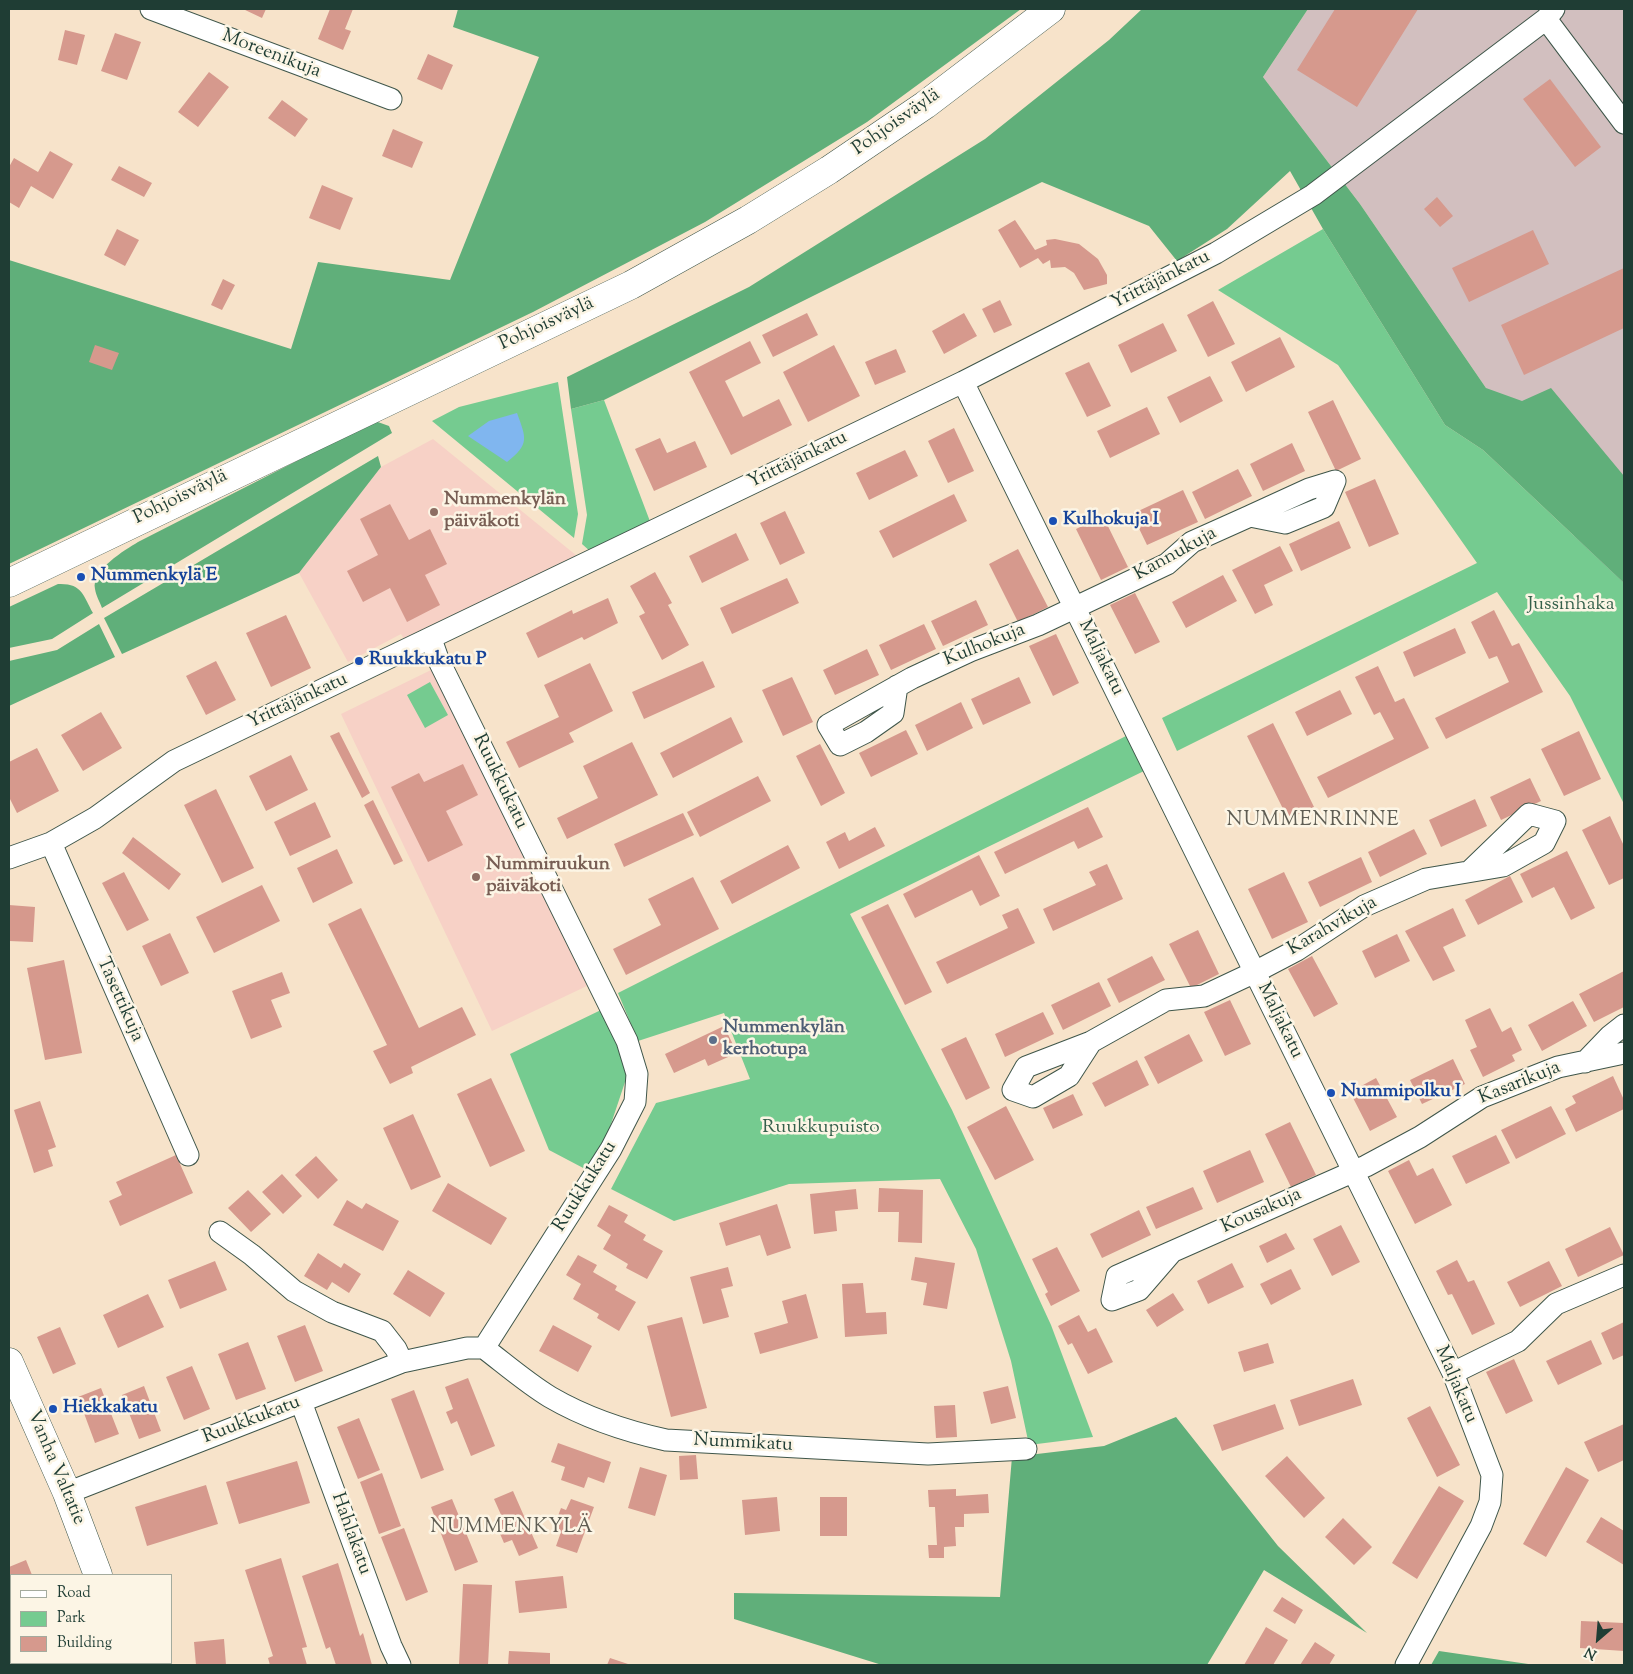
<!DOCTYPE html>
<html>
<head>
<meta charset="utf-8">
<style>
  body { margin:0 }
  #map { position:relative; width:1633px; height:1674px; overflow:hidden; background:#f7e3ca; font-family:"Sorts Mill Goudy",serif }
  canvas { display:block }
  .frame { position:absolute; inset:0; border:10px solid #1f3d34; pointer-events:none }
  .legend { position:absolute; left:10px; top:1574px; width:162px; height:90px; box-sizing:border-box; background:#fcf5e5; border:1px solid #a4ab9e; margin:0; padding:6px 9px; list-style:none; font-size:15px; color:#1f3d34 }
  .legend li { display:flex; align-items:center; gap:10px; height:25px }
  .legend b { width:25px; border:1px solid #a4ab9e }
  .north { position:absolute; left:1573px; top:1614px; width:50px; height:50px; -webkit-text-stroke:4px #fcf5e5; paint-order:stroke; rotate:207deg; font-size:14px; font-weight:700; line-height:20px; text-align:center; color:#1f3d34 }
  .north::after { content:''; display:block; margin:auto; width:18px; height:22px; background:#1f3d34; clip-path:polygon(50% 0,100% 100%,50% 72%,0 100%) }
</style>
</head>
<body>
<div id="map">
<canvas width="1633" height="1674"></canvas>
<div class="frame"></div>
<ul class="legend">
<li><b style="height:6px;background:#fff"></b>Road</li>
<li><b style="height:14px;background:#75cb90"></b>Park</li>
<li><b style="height:14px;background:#d6998d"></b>Building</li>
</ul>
<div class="north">N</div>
</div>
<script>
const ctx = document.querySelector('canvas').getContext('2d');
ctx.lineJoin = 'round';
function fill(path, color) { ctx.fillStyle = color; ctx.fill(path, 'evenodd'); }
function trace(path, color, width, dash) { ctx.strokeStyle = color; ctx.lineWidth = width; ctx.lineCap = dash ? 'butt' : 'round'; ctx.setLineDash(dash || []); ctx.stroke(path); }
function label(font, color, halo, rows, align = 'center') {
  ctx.font = font + ' "Sorts Mill Goudy",serif'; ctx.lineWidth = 5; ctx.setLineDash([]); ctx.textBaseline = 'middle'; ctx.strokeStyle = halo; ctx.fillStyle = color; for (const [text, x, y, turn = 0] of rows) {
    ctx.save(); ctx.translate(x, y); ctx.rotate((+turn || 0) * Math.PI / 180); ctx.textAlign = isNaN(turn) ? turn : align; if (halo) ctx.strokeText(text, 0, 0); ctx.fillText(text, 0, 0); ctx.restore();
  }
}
const built = new Path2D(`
  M433,439L577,556L404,639L401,634L348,662L299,573L381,467Z
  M431,670L589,985L492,1031L341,714Z`);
const industrial = new Path2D(`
  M1308,9H1624V620L1486,388L1360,204L1263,77Z`);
const green = new Path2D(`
  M1323,229L1445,425L1483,450L1624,583V804L1570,696L1497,592L1177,751L1162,718L1477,563L1338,365L1218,290Z
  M558,382L578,514L574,538L432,421L459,407Z
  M604,400L651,524L592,553L582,544L587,515L571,409Z
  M430,682L448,715L425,728L407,695Z
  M1126,736L1144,771L850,914L952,1110L1051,1325L1093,1437L1029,1445L1011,1361L976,1249L940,1179L789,1184L674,1221L611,1189L656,1103L750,1079L724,1013L638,1041L618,993Z
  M603,1009L622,1044L627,1076L603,1148L587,1170L549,1150L510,1054Z`);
const forest = new Path2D(`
  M458,9H1021L867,122L705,222L533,312L9,564V260L291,349L318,262L450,280L539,57L453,27Z
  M1142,9H1308L1263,77L1360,204L1486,388L1522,401L1551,388L1624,476V583L1483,450L1445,425L1323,229L1290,171L1227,229L1177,261L1149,226L1042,182L604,400L571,409L567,377L749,287L985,139L1109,40Z
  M375,421L389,426L392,433L102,608C100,602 96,596 95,589C91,570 125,550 138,542Z
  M378,456L381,467L299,573L122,654L104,618Z
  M58,584C82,583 83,595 93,613L52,639L9,648V607Z
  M99,624L115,657L9,706V661L57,650Z
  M1176,1417L1278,1546L1367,1633L1264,1570L1207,1665H882L734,1619V1593L1000,1597L1012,1457L1104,1446Z
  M1439,1651L1535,1665H1431Z`);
const water = new Path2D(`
  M517,413C526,438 530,444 507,462L468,436L489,421Z`);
const building = new Path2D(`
  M243,9H266L262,18Z
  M330,9H353L345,29L351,31L343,50L318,39Z
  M1335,9H1418L1357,107L1297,70Z
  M65,30L85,35L77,65L58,60Z
  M115,33L141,42L127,80L101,71Z
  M428,54L453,65L442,90L417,79Z
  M209,72L229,87L198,127L178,112Z
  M1550,79L1601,147L1575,167L1523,99Z
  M282,100L308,119L295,137L268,118Z
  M393,129L423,142L412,168L382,156Z
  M50,151L73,164L53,199L31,186L19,208L9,202V167L14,158L38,172Z
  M119,166L152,183L144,197L111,180Z
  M322,185L353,198L340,230L309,218Z
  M1437,197L1453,216L1440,227L1424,209Z
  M1015,220L1035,250L1047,245L1046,240L1055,239L1079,244L1098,259L1107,275V284L1084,290L1074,273L1065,267L1051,268L1050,260L1043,264L1038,258L1020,268L998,230Z
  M117,229L139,240L125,266L104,255Z
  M1533,230L1549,264L1469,302L1452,268Z
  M1624,268V328L1524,375L1501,325Z
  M223,279L235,285L222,310L211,305Z
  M1000,300L1012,325L994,333L982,309Z
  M1213,301L1235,344L1208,357L1187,315Z
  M807,313L818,335L773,357L762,335Z
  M964,313L977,336L944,354L932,331Z
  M1163,323L1177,351L1131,373L1118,345Z
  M1280,337L1295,367L1246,392L1231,362Z
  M750,341L761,363L725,381L743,417L779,399L792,425L731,455L689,372Z
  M95,345L119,353L112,370L89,362Z
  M834,345L860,396L808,422L783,372Z
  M896,349L906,372L875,385L865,362Z
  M1089,362L1111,406L1087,417L1065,373Z
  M1210,376L1223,401L1180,423L1167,397Z
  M1333,400L1361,459L1336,471L1308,412Z
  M1147,407L1160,434L1110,458L1097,431Z
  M954,428L974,471L948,483L928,441Z
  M660,438L667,453L695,441L707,467L654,491L635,449Z
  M1292,443L1305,471L1263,491L1250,464Z
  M905,450L918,476L869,500L856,473Z
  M1238,469L1252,496L1205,519L1192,492Z
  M1375,479L1399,534L1369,547L1345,492Z
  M1183,490L1198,522L1147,545L1132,514Z
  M954,494L967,521L893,558L879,531Z
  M390,504L409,540L430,529L447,564L425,575L440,605L407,622L390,588L363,602L347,571L378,555L360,519Z
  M785,511L805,553L780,565L760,523Z
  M1103,516L1128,567L1101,580L1076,529Z
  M1339,521L1351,548L1301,571L1289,544Z
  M736,533L749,560L702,583L689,556Z
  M1280,546L1293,571L1264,585L1273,605L1255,614L1232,570Z
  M1018,549L1048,607L1018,622L989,564Z
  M655,572L672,603L668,605L689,645L662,660L639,616L645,613L630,586Z
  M1223,575L1237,601L1186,628L1172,602Z
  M787,578L799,603L732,634L720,608Z
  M1135,593L1160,642L1135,654L1110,605Z
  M608,598L618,623L584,640L582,637L538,658L526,633L572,610L573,614Z
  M976,600L988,625L943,646L931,621Z
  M1494,610L1512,646L1519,643L1543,692L1446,739L1435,718L1509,682L1497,656L1489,659L1471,622Z
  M286,615L311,668L271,687L246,633Z
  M924,624L936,649L891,670L879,645Z
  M1455,628L1466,653L1414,677L1403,652Z
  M1056,634L1079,683L1053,696L1029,646Z
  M867,649L879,675L835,695L823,670Z
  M216,661L236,700L206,715L186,676Z
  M703,661L715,687L644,719L632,692Z
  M590,663L613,711L569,733L574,742L519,768L506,742L559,717L544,685Z
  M1378,666L1395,702L1404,698L1429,748L1328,798L1317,777L1394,739L1380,712L1374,715L1355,677Z
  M792,677L813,722L783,736L762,690Z
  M1019,677L1031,703L983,725L971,699Z
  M1340,690L1352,714L1307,736L1295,712Z
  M961,702L973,728L927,751L915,725Z
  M101,712L122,748L83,771L61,735Z
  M731,717L743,742L673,778L660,753Z
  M1273,723L1314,807L1288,819L1247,736Z
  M906,730L918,754L871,777L859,753Z
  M1579,731L1601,779L1564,796L1541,749Z
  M339,732L370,793L362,798L330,736Z
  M632,742L658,795L567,839L557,818L598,798L583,766Z
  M820,744L845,793L821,806L796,756Z
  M37,748L59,791L17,813L9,797V762Z
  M291,755L308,790L266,811L249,776Z
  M463,764L478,795L446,811L463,845L428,862L391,787L419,773L424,782Z
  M758,776L771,801L700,837L687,812Z
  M1530,778L1541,801L1501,820L1490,797Z
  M216,789L254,868L222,883L184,805Z
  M1475,799L1487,826L1441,847L1429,820Z
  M373,800L403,861L394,865L364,805Z
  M315,802L331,837L290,856L274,822Z
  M1088,807L1103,837L1078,849L1074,841L1005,874L994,852Z
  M683,813L694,835L624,867L614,844Z
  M1610,816L1624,846V878L1609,885L1582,830Z
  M875,827L885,846L839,869L826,842L845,832L849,841Z
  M1414,829L1427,854L1380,877L1368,852Z
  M133,837L181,874L169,890L122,853Z
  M788,845L800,868L732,904L720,881Z
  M337,849L353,883L313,903L297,868Z
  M1567,851L1595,908L1571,920L1554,887L1532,898L1520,874Z
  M979,855L1000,896L980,906L972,890L915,918L903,894Z
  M1361,857L1372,882L1320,907L1308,882Z
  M1107,864L1123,899L1053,931L1043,909L1096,885L1089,872Z
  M124,872L149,920L127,931L102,883Z
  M1284,872L1308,922L1272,939L1248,889Z
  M1510,876L1523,902L1478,925L1465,900Z
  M693,877L719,929L626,975L613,949L661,925L648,899Z
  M262,885L280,921L214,953L196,917Z
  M888,904L932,992L905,1005L861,917Z
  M9,905L35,907L33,942L9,941Z
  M361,908L419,1028L462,1007L476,1035L411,1067L413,1073L390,1084L373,1051L387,1045L328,924Z
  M1018,908L1035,943L947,984L936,962L1008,928L1002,915Z
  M1453,908L1466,936L1443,947L1455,971L1433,981L1405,931Z
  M1198,930L1219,974L1191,988L1169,944Z
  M170,933L189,973L161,986L142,946Z
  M1397,934L1410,961L1375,978L1362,951Z
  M1152,956L1165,980L1119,1003L1107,979Z
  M1312,956L1338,1004L1314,1017L1288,969Z
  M64,960L82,1053L45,1060L27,968Z
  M1624,971V1007L1594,1022L1579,994Z
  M282,972L290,993L271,1000L282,1027L251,1039L232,991Z
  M1099,982L1111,1006L1063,1030L1051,1005Z
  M1230,1000L1251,1044L1225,1056L1204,1012Z
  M1573,1001L1587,1026L1542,1051L1528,1025Z
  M1490,1008L1502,1032L1511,1027L1522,1050L1512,1055L1515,1061L1483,1077L1470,1050L1477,1047L1465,1020Z
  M1043,1012L1054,1034L1005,1057L995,1034Z
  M724,1026L737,1053L708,1066L705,1059L674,1073L665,1054Z
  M1189,1034L1203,1061L1158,1084L1144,1057Z
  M966,1037L990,1088L966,1100L941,1049Z
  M1453,1059L1465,1084L1422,1104L1410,1080Z
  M1137,1060L1149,1085L1105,1107L1092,1083Z
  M1613,1076L1624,1100V1109L1576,1132L1565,1109L1576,1103L1572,1096Z
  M491,1078L525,1151L490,1167L457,1094Z
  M1376,1078L1397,1117L1370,1131L1350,1092Z
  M1073,1094L1083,1115L1053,1129L1043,1108Z
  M40,1101L56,1147L48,1150L53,1166L34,1173L14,1110Z
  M1006,1106L1034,1160L995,1180L967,1127Z
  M1551,1106L1566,1134L1516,1159L1501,1130Z
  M413,1114L441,1177L411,1190L383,1128Z
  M1290,1122L1316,1175L1291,1187L1265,1134Z
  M1496,1135L1510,1163L1466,1184L1452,1156Z
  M1250,1150L1264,1182L1217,1203L1203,1171Z
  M176,1155L193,1193L120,1226L109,1201L122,1195L116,1182Z
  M316,1156L338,1180L318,1199L295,1175Z
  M1409,1160L1417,1176L1433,1168L1452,1205L1415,1224L1388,1171Z
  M282,1174L302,1196L283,1214L262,1192Z
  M448,1183L507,1218L491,1245L432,1211Z
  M1193,1187L1203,1209L1156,1229L1146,1207Z
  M879,1188L923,1190L922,1243L898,1242L899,1212H878Z
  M856,1189L858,1209L835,1211L837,1231L814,1234L810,1194Z
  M248,1190L271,1214L251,1232L228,1208Z
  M347,1200L362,1209L366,1203L399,1221L383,1251L333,1225Z
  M777,1204L791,1248L767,1256L760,1235L726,1246L719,1223Z
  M609,1205L628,1215L624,1222L646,1235L643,1240L663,1251L647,1279L626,1268L628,1264L603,1249L611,1235L597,1226Z
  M1139,1210L1151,1235L1102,1258L1090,1234Z
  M1341,1225L1360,1262L1332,1276L1313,1239Z
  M1610,1227L1624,1255L1578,1277L1565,1249Z
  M1286,1233L1295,1249L1267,1263L1259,1246Z
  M1057,1247L1080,1291L1051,1306L1045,1294L1048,1292L1032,1259Z
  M318,1253L341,1268L344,1263L361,1274L349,1293L332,1282L327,1290L304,1276Z
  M578,1255L597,1265L593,1272L617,1286L615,1290L636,1302L619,1331L597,1318L599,1314L573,1299L581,1284L566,1275Z
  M915,1257L955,1263L947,1309L923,1305L927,1283L911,1280Z
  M1457,1260L1468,1282L1474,1280L1495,1324L1472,1335L1452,1294L1448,1295L1436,1271Z
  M215,1261L227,1290L180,1309L168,1280Z
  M1549,1261L1562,1286L1520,1307L1507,1282Z
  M1232,1263L1244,1287L1208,1304L1197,1281Z
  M728,1267L733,1286L721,1289L729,1317L703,1324L690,1277Z
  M1291,1269L1301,1289L1271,1305L1260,1284Z
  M408,1270L445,1293L430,1317L393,1294Z
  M863,1283L866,1313L886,1312L887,1334L845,1337L842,1284Z
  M1173,1293L1184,1310L1157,1327L1146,1310Z
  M148,1294L164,1327L118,1348L103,1315Z
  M806,1294L818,1338L760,1354L754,1333L788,1323L782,1301Z
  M1079,1315L1088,1332L1096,1328L1113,1362L1088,1374L1072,1343L1068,1345L1058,1326Z
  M682,1317L707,1408L671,1417L647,1326Z
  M1624,1322V1355L1613,1360L1601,1333Z
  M305,1325L323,1371L295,1382L277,1336Z
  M553,1325L592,1346L578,1372L539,1351Z
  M60,1327L76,1364L53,1374L37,1337Z
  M1591,1340L1602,1364L1558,1385L1546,1361Z
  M248,1342L266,1389L236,1400L218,1354Z
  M1268,1343L1274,1363L1244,1372L1238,1352Z
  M1514,1359L1533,1401L1506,1414L1486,1372Z
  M192,1366L210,1409L184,1420L166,1377Z
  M468,1378L495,1446L471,1456L457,1421L451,1424L446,1412L453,1409L445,1387Z
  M1353,1379L1362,1405L1299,1426L1290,1400Z
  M144,1386L161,1431L139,1439L122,1395Z
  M1008,1386L1016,1418L991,1424L983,1392Z
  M101,1388L119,1434L95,1443L78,1397Z
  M414,1390L444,1470L421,1479L391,1399Z
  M1275,1404L1284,1429L1222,1451L1213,1425Z
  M955,1405L957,1437L936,1438L934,1406Z
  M1430,1406L1460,1465L1437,1477L1407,1418Z
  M359,1418L380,1470L358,1479L337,1427Z
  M1624,1424V1460L1598,1472L1584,1442Z
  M558,1443L611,1462L604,1483L588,1477L584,1488L561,1480L565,1467L551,1462Z
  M696,1455L698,1479L680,1480L679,1456Z
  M1287,1456L1325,1498L1304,1518L1265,1476Z
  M297,1461L310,1503L239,1524L226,1482Z
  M640,1467L667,1475L655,1516L628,1508Z
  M1566,1467L1589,1480L1546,1557L1523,1544Z
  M382,1473L401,1526L379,1534L360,1482Z
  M206,1485L218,1524L147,1546L135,1507Z
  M1439,1486L1464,1501L1417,1579L1392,1563Z
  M956,1489V1496L988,1494L989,1513L964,1514V1527H955L956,1546L944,1547V1558H929L928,1545H937L935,1507H929L928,1490Z
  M513,1491L538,1548L519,1556L512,1540L504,1543L494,1520L502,1517L494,1499Z
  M777,1497L780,1531L745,1535L742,1500Z
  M820,1497H847V1536H820Z
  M452,1499L478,1562L455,1571L431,1507Z
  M571,1499L594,1507L577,1553L556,1546L561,1532L553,1529L561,1508L566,1510Z
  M1601,1517L1624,1531V1565L1586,1542Z
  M1343,1518L1372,1547L1354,1565L1325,1537Z
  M404,1528L428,1592L406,1601L381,1537Z
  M281,1558L307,1647L302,1648L307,1665H270L268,1658L273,1656L245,1570Z
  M26,1560L32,1575H11V1598L9,1599V1567Z
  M338,1563L360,1636L363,1633L372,1665H336L330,1647L326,1649L302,1576Z
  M563,1576L567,1608L519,1613L515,1581Z
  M463,1584L492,1585L488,1665H459Z
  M1282,1597L1303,1610L1295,1624L1273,1611Z
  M11,1621V1663H24L25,1665H9V1622Z
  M1581,1621L1624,1623V1651L1580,1648Z
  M1266,1627L1288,1640L1273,1665H1244Z
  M224,1639L226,1665H196L194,1642Z
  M1315,1642L1335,1655L1329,1665H1300Z
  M509,1651L550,1653V1665H508Z
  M610,1658L631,1665H607Z
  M68,1663H94L95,1665H69Z`);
const street = new Path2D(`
  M151,9L391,99
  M1546,19L1624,123
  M963,382L1453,1373L1492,1475L1490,1502L1481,1526L1406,1665
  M897,686L893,713L866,732L840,745L828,725L912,678L970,651L1038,625L1167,564L1192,542L1250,516L1285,523L1324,507L1335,481L1309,489L1250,516
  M51,843L188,1155
  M9,858L51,843L95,818L174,761L963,382L1216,253L1313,195L1546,19L1554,9
  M1091,1042L1069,1076L1033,1097L1013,1090L1026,1067L1091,1042L1166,1000L1204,996L1255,972L1297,950L1364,906L1426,879L1503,866L1544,843L1555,821L1529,814L1471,870
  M1585,1062L1610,1036L1624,1025
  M220,1232L252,1255L294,1291L332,1312L382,1331L396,1349L402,1362
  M1171,1253L1139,1290L1112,1300L1117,1276L1366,1166L1420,1137L1482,1097L1558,1067L1624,1053
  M484,1348C505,1364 527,1383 550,1397C586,1418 625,1431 666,1440L928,1454L1026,1449
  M1453,1373L1518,1341L1556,1304L1624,1275
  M301,1402L391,1646L400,1665
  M67,1493L402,1362L467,1348H484L611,1149L635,1102L637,1074L627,1041L438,659L431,639`);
const secondary = new Path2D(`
  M9,583L631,285L748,220L829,170L925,105L1051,9
  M9,1362L67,1493L98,1575
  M129,1663L130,1665`);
const markers = [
  [434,512,5,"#8d6e63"],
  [1053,521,5,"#1a4fb4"],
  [81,577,5,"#1a4fb4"],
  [359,661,5,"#1a4fb4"],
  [476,877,5,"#8d6e63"],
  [713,1040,5,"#5c6f8a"],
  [1331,1093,5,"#1a4fb4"],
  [53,1409,5,"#1a4fb4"]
];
const streetNames = [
  ["Moreenikuja",271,55,21],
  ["Pohjoisväylä",897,123,-35],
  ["Yrittäjänkatu",1161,281,-27],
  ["Pohjoisväylä",547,325,-25],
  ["Yrittäjänkatu",798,461,-26],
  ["Pohjoisväylä",181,498,-26],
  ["Kannukuja",1176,555,-29],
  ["Kulhokuja",985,646,-22],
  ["Maljakatu",1100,658,64],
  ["Yrittäjänkatu",298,702,-25],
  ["Ruukkukatu",499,782,64],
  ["Karahvikuja",1333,927,-30],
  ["Tasettikuja",119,1000,66],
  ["Maljakatu",1279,1021,64],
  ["Kasarikuja",1520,1084,-22],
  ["Ruukkukatu",586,1187,-58],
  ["Kousakuja",1262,1212,-24],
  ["Maljakatu",1455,1385,67],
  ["Ruukkukatu",252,1421,-21],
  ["Nummikatu",743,1444,3],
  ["Vanha Valtatie",55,1468,67],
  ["Hahlakatu",350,1534,70]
];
const educationNames = [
  ["Nummenkylän",444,501],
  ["päiväkoti",444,523],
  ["Nummiruukun",486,866],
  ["päiväkoti",486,888]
];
const transitNames = [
  ["Kulhokuja I",1063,521],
  ["Nummenkylä E",91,577],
  ["Ruukkukatu P",369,661],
  ["Nummipolku I",1341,1093],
  ["Hiekkakatu",63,1409]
];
const parkNames = [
  ["Jussinhaka",1571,606],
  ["Ruukkupuisto",821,1129]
];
const serviceNames = [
  ["Nummenkylän",723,1029],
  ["kerhotupa",723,1051]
];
const neighbourhoodNames = [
  ["NUMMENRINNE",1313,822],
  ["NUMMENKYLÄ",512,1529]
];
fill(built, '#f7d1c6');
fill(industrial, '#d2bfbf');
fill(green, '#75cb90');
fill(forest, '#60af7a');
fill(water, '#80b6ef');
fill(building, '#d6998d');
trace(street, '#3f564a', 23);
trace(secondary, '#3f564a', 29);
trace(street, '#fff', 21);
trace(secondary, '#fff', 28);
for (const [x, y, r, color] of markers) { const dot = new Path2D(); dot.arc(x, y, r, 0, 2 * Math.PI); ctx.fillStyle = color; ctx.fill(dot); trace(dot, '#fcf5e5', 2); }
label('19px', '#1f3d34', '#fcf5e5', streetNames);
label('bold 19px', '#785e54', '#fcf5e5', educationNames, 'left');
label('bold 19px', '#164399', '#fcf5e5', transitNames, 'left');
label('19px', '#34604b', '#fcf5e5', parkNames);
label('bold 19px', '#4e5e75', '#fcf5e5', serviceNames, 'left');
ctx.letterSpacing = '1px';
label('20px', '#5f5d53', '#fcf5e5', neighbourhoodNames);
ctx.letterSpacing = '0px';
</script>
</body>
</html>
